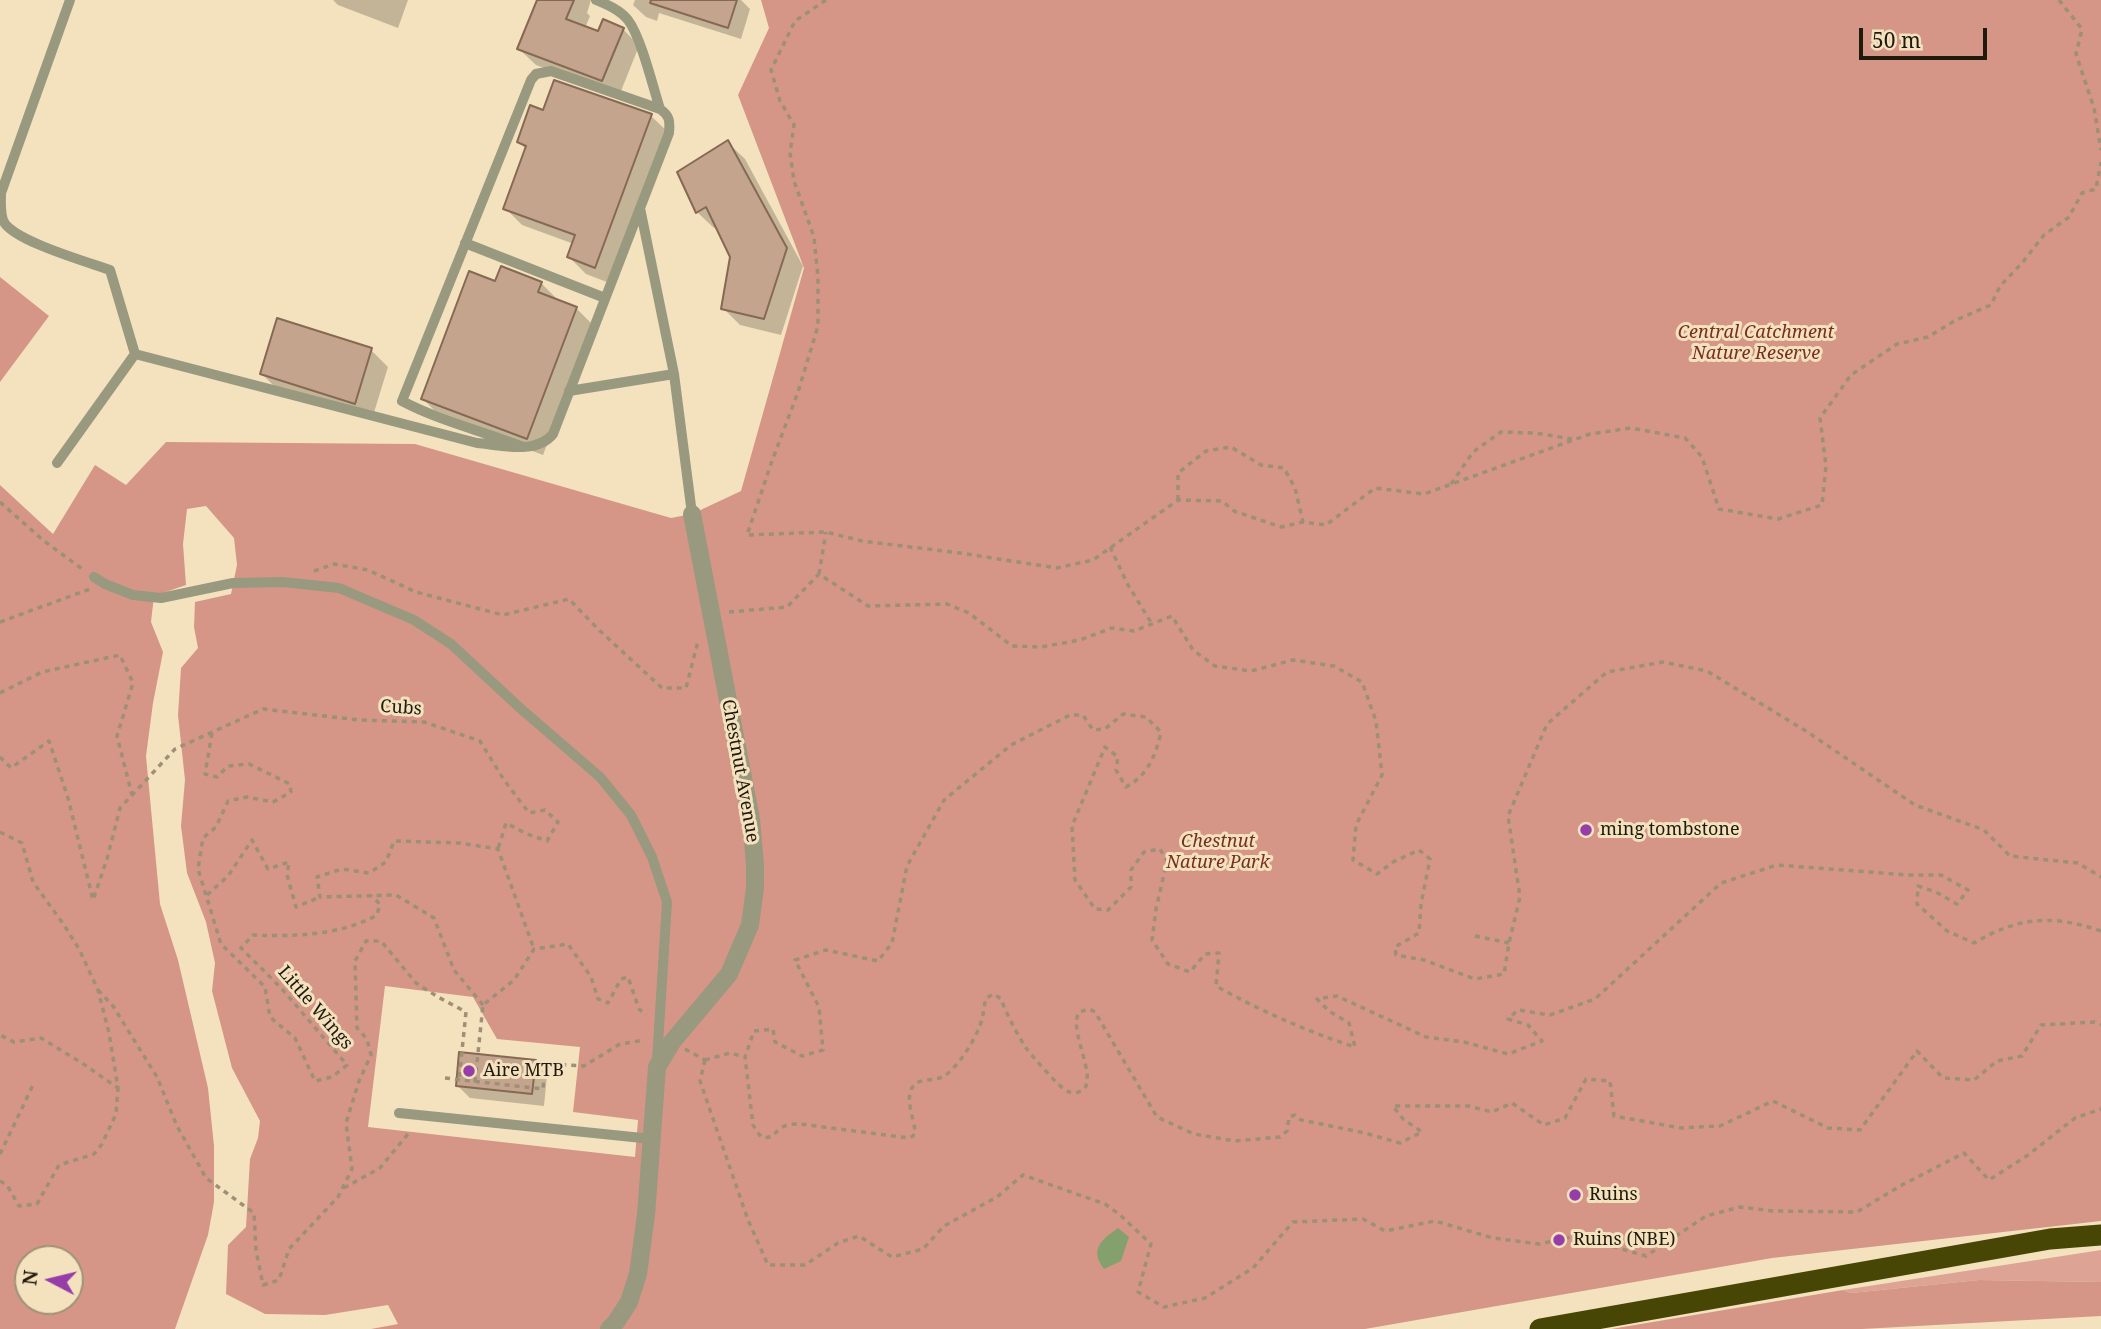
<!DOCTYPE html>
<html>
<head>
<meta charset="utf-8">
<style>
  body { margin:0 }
  #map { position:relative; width:2101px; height:1329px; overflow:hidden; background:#f4e2bf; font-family:"Noto Serif",serif }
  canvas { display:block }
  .north { position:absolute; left:14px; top:1245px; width:70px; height:70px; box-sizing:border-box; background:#f4e2bf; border:2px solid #9f9278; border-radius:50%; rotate:277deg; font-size:19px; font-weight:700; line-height:28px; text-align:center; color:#201a0d }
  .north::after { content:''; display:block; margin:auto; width:24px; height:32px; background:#963da9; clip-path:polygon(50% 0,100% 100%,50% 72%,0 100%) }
  .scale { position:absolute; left:1859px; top:28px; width:128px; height:32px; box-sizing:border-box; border:4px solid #201a0d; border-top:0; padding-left:9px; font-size:21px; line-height:24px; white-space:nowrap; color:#201a0d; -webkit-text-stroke:5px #f4e2bf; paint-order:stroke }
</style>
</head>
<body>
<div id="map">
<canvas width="2101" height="1329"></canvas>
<div class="north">N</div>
<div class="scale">50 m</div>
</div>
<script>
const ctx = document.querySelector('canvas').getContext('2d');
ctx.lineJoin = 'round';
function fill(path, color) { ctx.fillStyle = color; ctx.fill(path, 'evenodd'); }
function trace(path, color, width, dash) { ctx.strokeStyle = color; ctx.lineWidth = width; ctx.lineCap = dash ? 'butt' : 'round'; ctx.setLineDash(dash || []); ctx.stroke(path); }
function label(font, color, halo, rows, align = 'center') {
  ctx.font = font + ' "Noto Serif",serif'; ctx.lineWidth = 6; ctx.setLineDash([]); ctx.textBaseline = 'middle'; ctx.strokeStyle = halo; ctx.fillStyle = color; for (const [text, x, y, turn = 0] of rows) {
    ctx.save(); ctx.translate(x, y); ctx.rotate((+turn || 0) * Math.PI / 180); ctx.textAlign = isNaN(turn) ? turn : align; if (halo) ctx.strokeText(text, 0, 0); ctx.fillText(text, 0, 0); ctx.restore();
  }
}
const green = new Path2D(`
  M2101,1250V1282L1979,1280L1851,1293L1843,1290Z`);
const forest = new Path2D(`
  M761,0H2101V1221L1772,1258L1365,1329H371L398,1324L388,1305L325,1315L265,1314L226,1294L228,1245L246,1227L250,1159L258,1138L260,1121L232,1068L212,991L215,963L206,922L187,873L181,826L185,780L178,715L181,668L198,648L194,627L195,602L231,594L237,565L234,538L206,506L187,509L183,544L186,585L154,596L151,622L163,652L153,703L146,756L160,904L178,960L208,1088L214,1146V1202L208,1235L175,1329H0V485L53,534L95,465L126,485L166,442L415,444L671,518L692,514L741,491L804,268L738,95L769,28ZM385,986L473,997L497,1039L580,1047L573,1112L638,1120L635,1157L368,1127ZM28,1259H70V1301H28Z
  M0,277L49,316L0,382Z
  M1979,1280L2101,1282V1316L1862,1329H1611L1843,1290L1851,1293Z`);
const water = new Path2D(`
  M1118,1228L1129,1237L1121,1261L1104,1269C1089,1250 1101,1240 1118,1228Z`);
const shadow = new Path2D(`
  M333,0H408L398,28L338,5Z
  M539,0H591L587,13L590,16L585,28L599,34L623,29L639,46L619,96L536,65L519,49Z
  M635,0H741L750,9L741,39L659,13L657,21L646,17L633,5Z
  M544,112L651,116L668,132L612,284L586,274L569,257L574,244L522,225L505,208L527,150L519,142Z
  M728,143L745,159L803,266L781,335L740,325L723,308L731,257L717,227L714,228L697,212Z
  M541,283L558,300L576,308L593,325L543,455L440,416L423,399L496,284Z
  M371,350L388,367L372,419L278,390L261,373Z
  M535,1062L547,1075L544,1106L470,1098L458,1086Z`);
const building = new Path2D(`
  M537,0H574L566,19L598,31L603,19L624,28L602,81L517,49Z
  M651,0H737L728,28L650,3Z
  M554,80L652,114L595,268L567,257L575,235L503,209L526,146L517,142L530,105L543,110Z
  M728,140L787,248L764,319L721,309L730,257L706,207L696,213L677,172Z
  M501,266L542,282L538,292L577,307L527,439L421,399L469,271L495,281Z
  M277,318L372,348L355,404L260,374Z
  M459,1052L536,1060L532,1094L456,1086Z`);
const path = new Path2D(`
  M826,0L795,21L771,70L780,101L794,125L790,153L794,181L814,237L818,278V326L798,392L772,461L747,535L826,532L862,541L960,553L1057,568L1093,560L1178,500L1222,501L1234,511L1281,527L1303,522L1326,525L1375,488L1424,494L1590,434L1631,428L1685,438L1702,457L1719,509L1778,519L1822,505L1826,466L1820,418L1851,375L1897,344L1928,337L1956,320L1991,305L2000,286L2022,263L2044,235L2069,217L2082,193L2096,189L2101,162
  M2059,0L2082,29L2076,54L2094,108L2101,150
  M1451,484L1473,452L1501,432L1535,433L1572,439
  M1178,500V473L1206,451L1231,447L1261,465L1284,468L1295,488L1303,522
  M0,502L44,541L85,571
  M1110,547L1128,585L1152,624
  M314,571L334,564L368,570L416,592L503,615L569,599L599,630L662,688H686L698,641
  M819,574L826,532
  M729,612L787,607L819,574L868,606L947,604L969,613L1012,646L1041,647L1080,640L1112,628L1134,631L1172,616L1193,650L1215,666L1251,671L1293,660L1334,666L1362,682L1376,721L1382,775L1356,825L1353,860L1377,874L1393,862L1419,850L1430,859L1421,904L1419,933L1395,947L1396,955L1424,960L1475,979L1504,974L1509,943L1520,897L1508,816L1547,724L1607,672L1663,662L1707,671L1806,731L1915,805L1984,830L2010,856L2078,863L2101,877
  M0,622L90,589
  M0,693L42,672L120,655L133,683L117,736L132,795
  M212,733L205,774L217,777L228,766L249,764L290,784L291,792L273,802L247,797L228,801L216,827L203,838L198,869L221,944L265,987L270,1017L295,1038L315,1081L332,1077L347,1065L282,989L241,948L253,935C293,937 342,935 377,915L380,904L371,896
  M0,757L11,768L49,741L68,798L93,900L107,859L120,808L175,749L263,709L359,720L424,722L480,741L504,780L529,813L545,810L558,822L547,841L527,834L506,823L498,849
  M0,832L22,843L33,882L64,925L79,949L98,990L109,1033L118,1088L82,1063L41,1038L14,1042L0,1035
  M207,895L228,876L252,840L268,869L289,862L287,875L296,907L320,897
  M2101,931C2052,914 2018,917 1974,943L1947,931L1917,904L1918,886L1936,892L1957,904L1968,890L1941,875H1908L1777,865L1721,883L1595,999L1550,1015L1518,1010L1508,1019L1528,1025L1542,1041L1508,1054L1464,1042L1426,1037L1337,996L1317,999L1329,1011L1349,1023L1355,1047C1306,1031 1261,1011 1216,986L1219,953L1205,954L1190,972L1168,964L1152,940L1156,909L1167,861L1160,849L1144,852L1131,870V887L1108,910L1095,909L1075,880L1072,826L1105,747L1118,757L1116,770L1126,787C1148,775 1156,755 1161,732L1146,717L1123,714L1105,729L1093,730L1083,715H1070L1011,745L944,800L907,866L892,943L878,961L826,950L795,960L819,1007L823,1050L802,1056L775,1042L773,1029L754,1031L745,1057L753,1125L761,1137C773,1139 773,1134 781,1128C786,1124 794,1124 800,1124L909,1138L913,1136L915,1131C914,1119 905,1099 912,1088C918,1077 932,1082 942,1077C957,1070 978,1036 982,1019C984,1012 984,1005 986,998L994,994L1001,999C1007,1015 1017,1034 1026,1048C1032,1056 1060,1088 1067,1091C1072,1094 1078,1093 1083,1090C1098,1077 1068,1031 1079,1012L1089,1009L1095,1012L1157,1117L1194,1134L1235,1141L1280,1137L1287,1131L1289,1117L1295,1115L1301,1120L1365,1133L1400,1143L1422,1132L1403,1119L1393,1106H1468L1492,1112L1512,1103L1544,1125L1565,1118L1586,1079L1610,1081L1614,1116L1681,1128L1720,1126L1773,1101L1828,1128L1860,1130L1917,1051L1943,1078L1974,1080L1997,1061L2022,1056L2041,1025L2094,1022L2101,1025
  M1475,936L1509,943
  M98,990L113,1006L157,1077L177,1126L206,1178L254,1213L256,1250L263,1285L279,1280L289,1249L338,1197L352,1169L346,1123L359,1081L371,1055L367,1039L357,1028L355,961L366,941H381L416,983L438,997L466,1012L459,1080
  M483,1005L454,970L434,918L396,895L320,897L317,877L342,869L369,873L386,862L394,841L459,843L498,849L534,949
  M685,1049L705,1060
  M705,1060L700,1081L748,1220L768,1265H805L838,1243L859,1236L892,1257L923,1249L944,1226L997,1197L1023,1175L1105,1204L1120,1215L1151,1244L1138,1292L1164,1307L1205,1298L1253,1268L1293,1222L1363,1219L1385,1231L1435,1221L1493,1238L1539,1244L1576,1236L1646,1256L1706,1216L1740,1207L1773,1211L1857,1212L1900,1186L1964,1153L1989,1180L2028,1155L2075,1118L2101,1109
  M705,1060L730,1053L745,1057
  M445,1078L543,1089L545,1064L584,1066L620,1044L645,1040
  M475,1082L483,1005L514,980L534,949L568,944L591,977L598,999L608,1003L621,979L628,977L639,1009L646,1015
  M0,1154L33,1085
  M0,1181L7,1185L19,1206L37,1204L59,1165L94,1154L102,1144L116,1114L118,1088
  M344,1188L380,1168L408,1134`);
const service = new Path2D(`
  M70,0L1,193C1,202 0,212 3,220C10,240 88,262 110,270L135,354
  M596,0C608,5 620,10 628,20C641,37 653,87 660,109
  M640,208L674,374L692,514
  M465,243L605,298
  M135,354L477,443C501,445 536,455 553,434L669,133C670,121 670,116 660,109L551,71L536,74L531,80L402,401C440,421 483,431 523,447
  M569,391L674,374
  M57,463L135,354
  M94,577L105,584L133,595L161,598L233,583L283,582L339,588L414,620L451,644L520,708L600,777L631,815L652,857L667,902L657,1060
  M399,1113L652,1139`);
const minor = new Path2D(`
  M609,1329L616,1322L629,1302L638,1274L646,1215L657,1067L672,1042L729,974L750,925L755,888V865L751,819L692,514`);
const motorway = new Path2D(`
  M1540,1329L2050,1239L2101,1235`);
const markers = [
  [1586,830,7,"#963da9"],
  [469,1071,7,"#963da9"],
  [1575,1195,7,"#963da9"],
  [1559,1240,7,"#963da9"]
];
const parkNames = [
  ["Central Catchment",1756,333],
  ["Nature Reserve",1756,354],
  ["Chestnut",1218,842],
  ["Nature Park",1218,863]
];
const streetNames = [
  ["Cubs",401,708,4],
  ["Chestnut Avenue",740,771,80],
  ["Little Wings",315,1008,49]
];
const poiNames = [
  ["ming tombstone",1600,830],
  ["Aire MTB",483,1071],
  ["Ruins",1589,1195],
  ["Ruins (NBE)",1573,1240]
];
fill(green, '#dda395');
fill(forest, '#d59687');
fill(water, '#84a16d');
fill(shadow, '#0003');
fill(building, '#c4a48d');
trace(building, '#866953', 2);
trace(path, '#9d9076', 3.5, [5, 5]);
trace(service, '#999980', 10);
trace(minor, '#999980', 18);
trace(motorway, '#484604', 21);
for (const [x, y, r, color] of markers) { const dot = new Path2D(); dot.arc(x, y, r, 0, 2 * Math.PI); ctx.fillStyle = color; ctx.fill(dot); trace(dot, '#f4e2bf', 2.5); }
label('italic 18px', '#7b2f1e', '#f4e2bf', parkNames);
label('18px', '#201a0d', '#f4e2bf', streetNames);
label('18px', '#201a0d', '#f4e2bf', poiNames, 'left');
</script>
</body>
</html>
